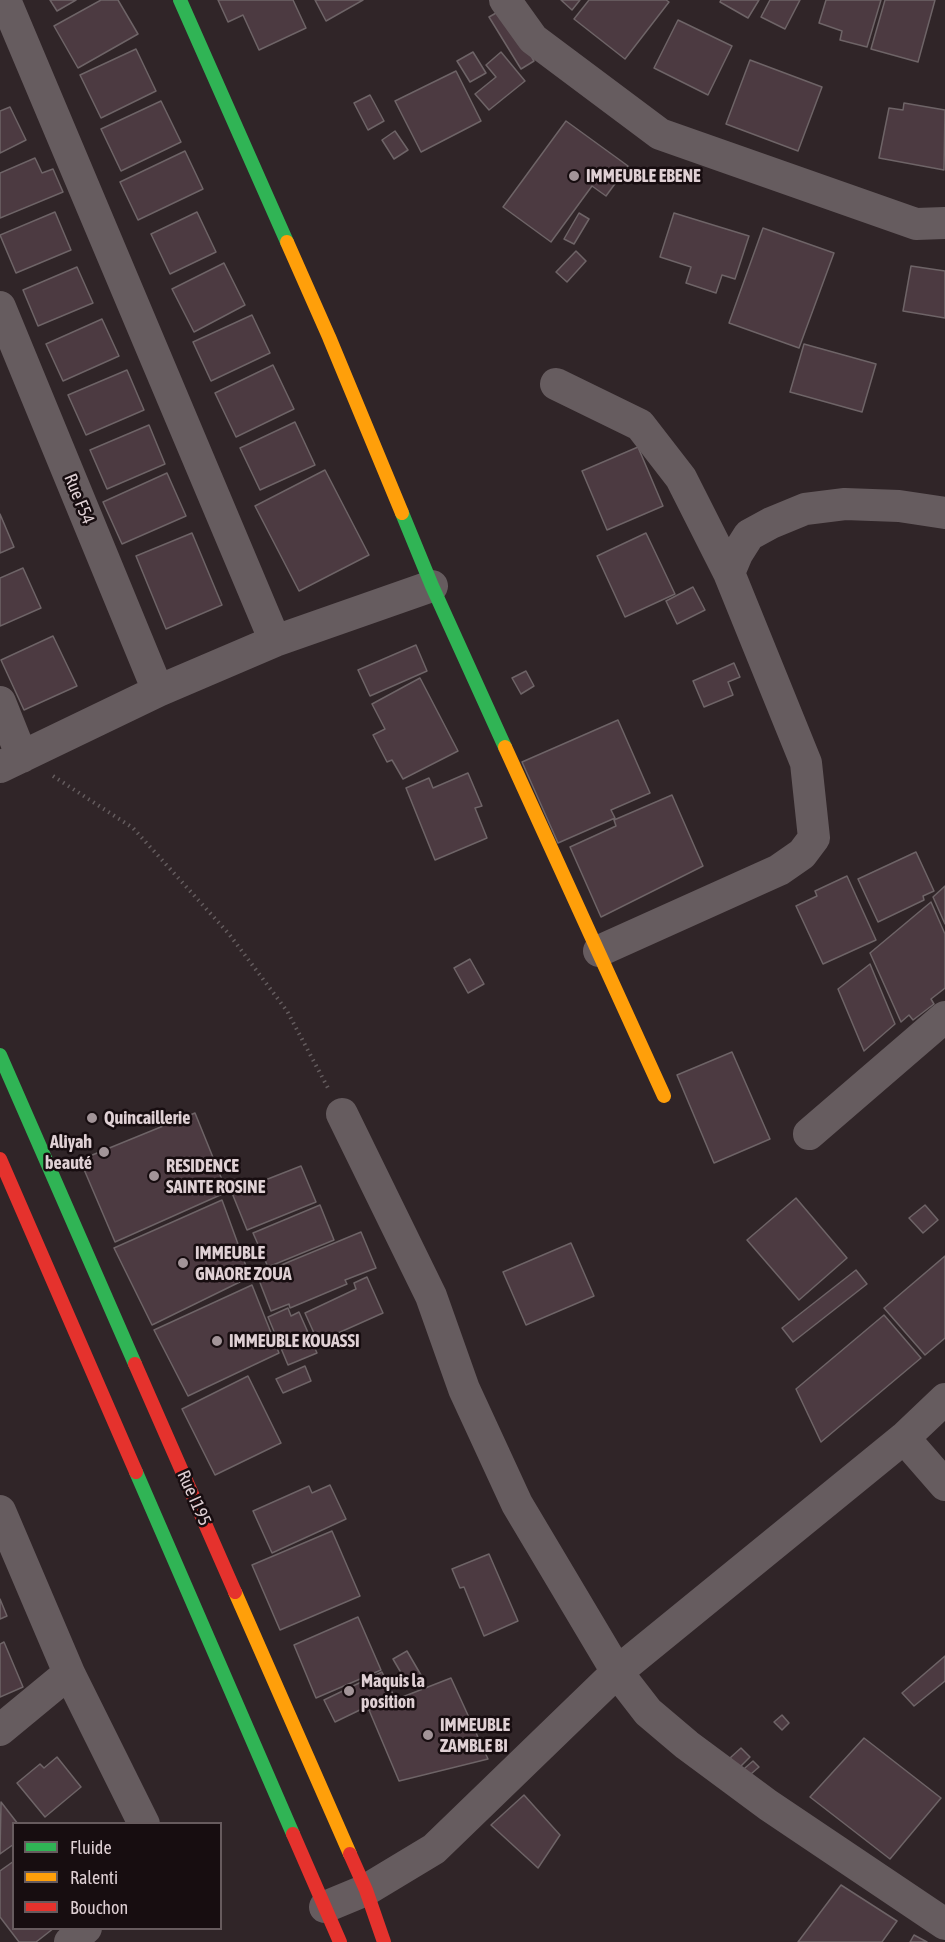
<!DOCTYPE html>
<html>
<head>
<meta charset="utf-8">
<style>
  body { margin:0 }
  #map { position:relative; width:945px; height:1942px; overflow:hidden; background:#302528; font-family:"Asap Condensed",sans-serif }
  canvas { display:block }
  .legend { position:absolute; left:12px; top:1822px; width:210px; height:108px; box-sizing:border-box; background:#170d10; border:2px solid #675b5e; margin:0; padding:8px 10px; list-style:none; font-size:18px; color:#dfd0d4 }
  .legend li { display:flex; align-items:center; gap:12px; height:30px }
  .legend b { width:30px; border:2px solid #675b5e }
</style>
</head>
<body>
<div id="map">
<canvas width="945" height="1942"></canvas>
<ul class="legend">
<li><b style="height:8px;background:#30b455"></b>Fluide</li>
<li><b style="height:8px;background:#ff9f0a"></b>Ralenti</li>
<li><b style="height:8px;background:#e5322d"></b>Bouchon</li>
</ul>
</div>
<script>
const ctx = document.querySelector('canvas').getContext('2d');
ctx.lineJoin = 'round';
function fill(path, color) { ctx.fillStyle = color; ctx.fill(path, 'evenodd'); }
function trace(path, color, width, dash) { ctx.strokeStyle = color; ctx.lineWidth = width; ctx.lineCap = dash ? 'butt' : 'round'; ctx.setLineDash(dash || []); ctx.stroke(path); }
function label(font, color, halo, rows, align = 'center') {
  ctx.font = font + ' "Asap Condensed",sans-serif'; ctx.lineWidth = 5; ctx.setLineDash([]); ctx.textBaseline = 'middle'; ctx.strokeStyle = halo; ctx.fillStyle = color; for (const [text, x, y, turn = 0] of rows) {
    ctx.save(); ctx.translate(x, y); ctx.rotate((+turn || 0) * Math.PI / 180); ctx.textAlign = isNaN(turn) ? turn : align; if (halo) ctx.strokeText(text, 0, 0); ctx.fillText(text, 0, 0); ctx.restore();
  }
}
const building = new Path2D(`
  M50,0H76L57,11Z
  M101,0H118L138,34L78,68L54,26Z
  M218,0H293L306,28L259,50L243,15L228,22Z
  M315,0H363L326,21Z
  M561,0H580L572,10Z
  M589,0H666L669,2L625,59L574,19Z
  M721,0H759L748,18L720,2Z
  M770,0H800L785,29L761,17Z
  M826,0H881L867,47L840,40L842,31L819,23Z
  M885,0H935L918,62L871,49Z
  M503,9L534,61L521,69L489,17Z
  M678,20L732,46L708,95L654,68Z
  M136,49L156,91L101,118L80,75Z
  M473,52L486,73L470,82L457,61Z
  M501,52L525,81L489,110L475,94L496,77L486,65Z
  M750,60L822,87L798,151L726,124Z
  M456,71L481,121L421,152L395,101Z
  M370,95L384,121L368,130L354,103Z
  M161,101L181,142L121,171L101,129Z
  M904,103L945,110L944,170L879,158L889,108L903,110Z
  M10,107L26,140L0,153V111Z
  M566,121L628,166L606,196L592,186L551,242L503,207Z
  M395,131L408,150L394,159L382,140Z
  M185,151L203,189L138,220L120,182Z
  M35,158L42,173L53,169L63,192L0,218V173Z
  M55,212L71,250L16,273L0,235Z
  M197,212L216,252L170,274L151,234Z
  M579,213L589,219L574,244L564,239Z
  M674,213L749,236L735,279L722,275L716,293L686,283L691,267L660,257Z
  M763,228L834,253L799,348L729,323Z
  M576,251L586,261L567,282L556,272Z
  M224,263L245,305L194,332L172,289Z
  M911,266L945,271V318L903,311Z
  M77,267L93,303L38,326L23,290Z
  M252,315L270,353L211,381L193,342Z
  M102,319L119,356L63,381L46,344Z
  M804,344L876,364L862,412L790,392Z
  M273,365L294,409L236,437L215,393Z
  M127,370L144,410L86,435L68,395Z
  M295,422L315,465L260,490L240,448Z
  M149,425L165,464L107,489L90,450Z
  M638,447L663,506L607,530L582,471Z
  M325,470L369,555L299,591L255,506Z
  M167,473L186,516L122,544L103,502Z
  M0,514L14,547L0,553Z
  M192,533L222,605L166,629L136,556Z
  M646,533L675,594L625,617L597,556Z
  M23,568L41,608L0,626V578Z
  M693,587L705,610L677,624L666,601Z
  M53,636L77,686L24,710L1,660Z
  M416,645L427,671L370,696L358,670Z
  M734,663L740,677L728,682L733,695L704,707L693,681Z
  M526,671L534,686L521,694L512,678Z
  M420,678L458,751L403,779L392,760L387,762L373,735L385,729L372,704Z
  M618,720L650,793L611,810L615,818L558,843L522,762Z
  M468,773L482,806L475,808L487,838L435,860L406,788L429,778L433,788Z
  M672,795L703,866L601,917L570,847L616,826L614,820Z
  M916,852L934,891L923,896L924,900L878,922L858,879Z
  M847,876L876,940L823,964L796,906L817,896L815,891Z
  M945,886V924L933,897Z
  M931,902L945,934V988L931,999L934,1004L913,1020L909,1015L901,1022L870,953Z
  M470,959L484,984L468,993L454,968Z
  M870,964L895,1024L864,1051L838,989Z
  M732,1052L770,1139L714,1163L677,1075Z
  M195,1113L227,1192L115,1242L80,1160Z
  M301,1166L316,1202L247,1230L232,1193Z
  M796,1198L847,1258L799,1300L747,1240Z
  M222,1200L250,1277L152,1325L114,1248Z
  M320,1205L334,1240L268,1267L253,1233Z
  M925,1205L938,1220L923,1233L909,1218Z
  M361,1232L376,1268L345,1280L347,1284L290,1308L289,1304L271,1311L257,1275Z
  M571,1243L594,1296L526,1325L503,1272Z
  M945,1256V1338L925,1355L884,1308Z
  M856,1270L867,1284L793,1342L782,1328Z
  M367,1277L383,1313L318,1342L305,1313L356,1289L354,1283Z
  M252,1285L279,1353L188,1396L154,1330Z
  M288,1308L291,1316L299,1312L317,1353L288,1365L268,1317Z
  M884,1315L921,1358L821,1442L796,1389Z
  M305,1366L311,1381L283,1393L276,1379Z
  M248,1376L281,1443L215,1475L182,1409Z
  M330,1485L346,1519L272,1553L253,1511L309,1486L312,1493Z
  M332,1531L360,1596L280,1630L252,1565Z
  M489,1554L518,1621L484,1636L464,1587L460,1588L452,1569Z
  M0,1599L7,1616L0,1619Z
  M358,1617L381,1670L316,1698L294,1645Z
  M4,1642L23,1687L0,1697V1644Z
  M407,1651L421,1675L407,1683L393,1659Z
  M945,1656V1681L914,1706L902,1693Z
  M382,1672L393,1694L335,1722L324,1700Z
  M451,1678L488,1759L399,1781L369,1710Z
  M782,1715L789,1723L782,1730L774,1722Z
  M864,1738L941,1798L890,1859L810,1797Z
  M741,1748L750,1757L739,1768L730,1758Z
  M57,1757L81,1787L45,1817L17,1783L40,1764L44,1768Z
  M753,1761L759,1767L744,1780L738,1774Z
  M524,1795L560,1835L538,1868L491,1825Z
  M1,1802L18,1824H14V1844L0,1854Z
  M14,1861V1928H54L36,1942H19L0,1917V1871Z
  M841,1885L897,1921L882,1942H798Z
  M914,1935L927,1942H910Z`);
const path = new Path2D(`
  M53,776L133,828L229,934L287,1011L328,1088`);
const street = new Path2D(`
  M5,0L275,641
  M505,0L533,39L660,134L916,224L945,223
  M0,307L158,691
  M556,384L640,425L681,478L729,573L806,763L814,838L802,854L779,870L599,951
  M729,573L737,554L749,535L771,523L805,509L845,504L899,506L945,513
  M0,702L22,757
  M0,767L158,691L275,641L432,586
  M342,1114L431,1296L464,1389L517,1504L617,1672L648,1712L687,1745L768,1805L945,1924
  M809,1134L945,1017
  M945,1399L904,1438L945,1485
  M0,1511L69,1673L144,1824
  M0,1730L69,1673
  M325,1907L366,1890L434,1849L617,1672L904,1438
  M70,1942L86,1928`);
const fast = new Path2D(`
  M180,0L287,242
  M402,513L432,586L505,747
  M0,1055L135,1364
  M136,1472L293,1834`);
const slow = new Path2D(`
  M287,242L329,337L402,513
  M505,747L664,1096
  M235,1592L350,1854`);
const jam = new Path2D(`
  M0,1159L136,1472
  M135,1364L235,1592
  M293,1834L340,1942
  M350,1854L366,1890L384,1942`);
const markers = [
  [574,176,6,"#a29498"],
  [92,1118,6,"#a29498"],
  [104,1152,6,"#a29498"],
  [154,1176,6,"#a29498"],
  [183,1263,6,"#a29498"],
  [217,1341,6,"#a29498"],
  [349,1691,6,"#a29498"],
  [428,1735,6,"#a29498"]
];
const poiNames = [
  ["IMMEUBLE EBENE",586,176],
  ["Quincaillerie",104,1118],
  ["Aliyah",92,1142,"right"],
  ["beauté",92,1163,"right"],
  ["RESIDENCE",166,1166],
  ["SAINTE ROSINE",166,1187],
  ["IMMEUBLE",195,1253],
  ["GNAORE ZOUA",195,1274],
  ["IMMEUBLE KOUASSI",229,1341],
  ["Maquis la",361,1681],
  ["position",361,1702],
  ["IMMEUBLE",440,1725],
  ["ZAMBLE BI",440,1746]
];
const streetNames = [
  ["Rue F54",79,499,68],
  ["Rue I195",194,1498,66]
];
fill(building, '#4c3a41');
trace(building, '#6e6467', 1.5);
trace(path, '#645c5e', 4, [1.5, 4.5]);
trace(street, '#665c5f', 32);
trace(fast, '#30b455', 14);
trace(slow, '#ff9f0a', 14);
trace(jam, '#e5322d', 14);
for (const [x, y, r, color] of markers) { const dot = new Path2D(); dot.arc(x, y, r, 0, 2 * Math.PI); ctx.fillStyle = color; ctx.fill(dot); trace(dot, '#170d10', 2); }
label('bold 18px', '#dfd0d4', '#170d10', poiNames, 'left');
label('18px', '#dfd0d4', '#170d10', streetNames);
</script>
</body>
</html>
